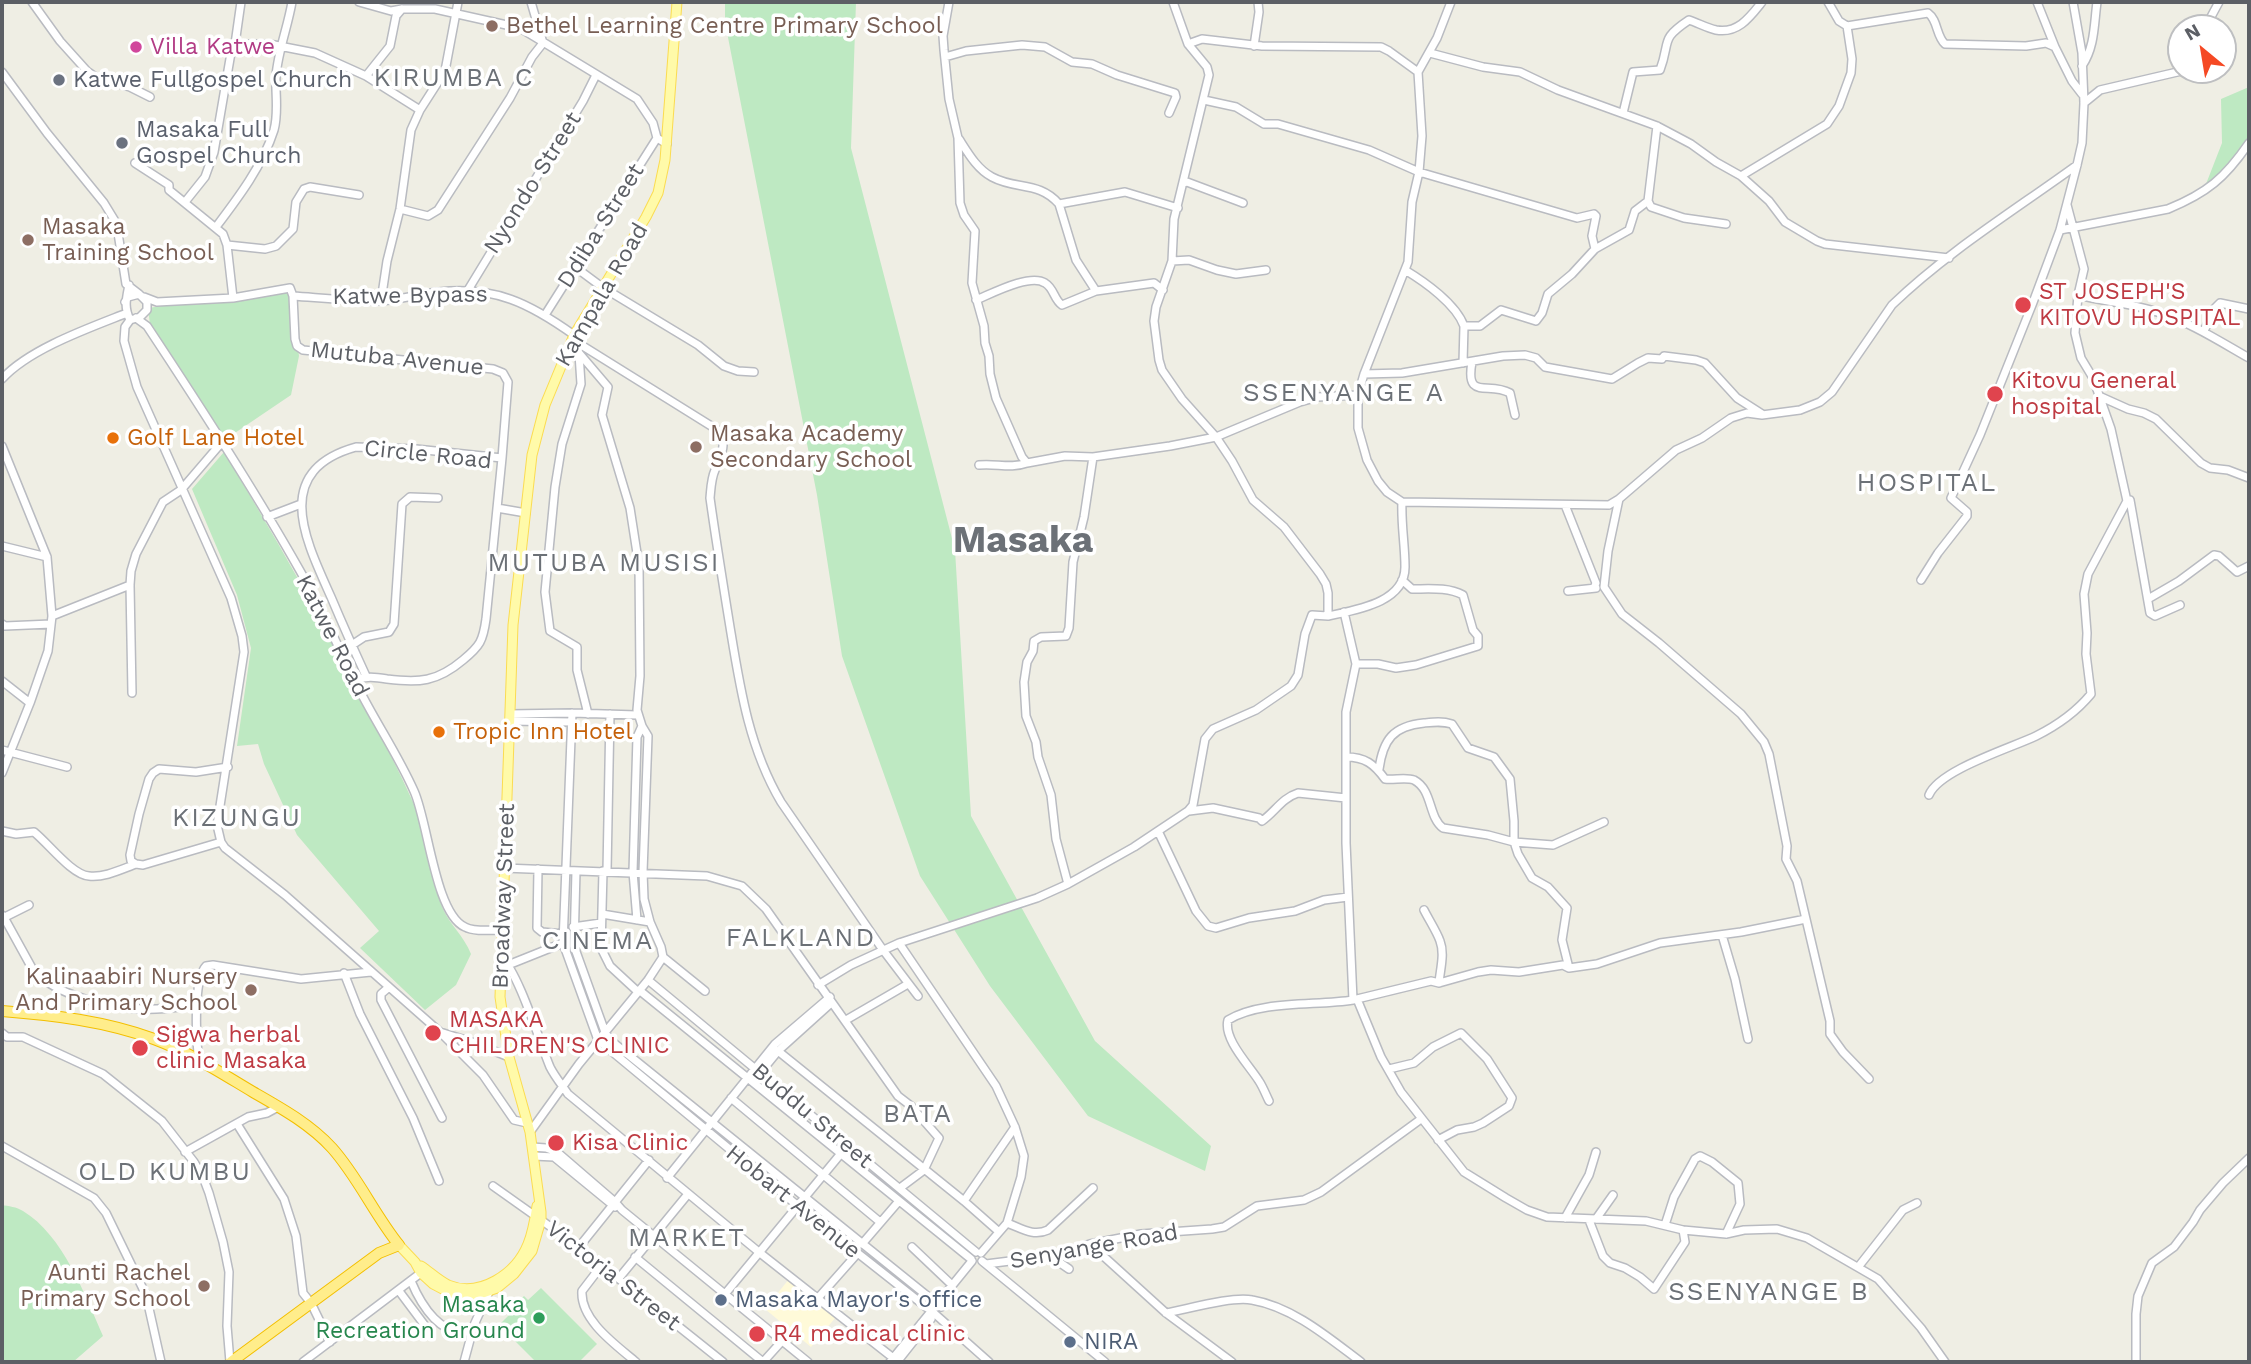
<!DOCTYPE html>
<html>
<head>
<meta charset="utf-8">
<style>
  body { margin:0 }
  #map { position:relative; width:2251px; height:1364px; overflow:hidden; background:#efeee4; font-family:"Work Sans",sans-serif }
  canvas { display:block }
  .frame { position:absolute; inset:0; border:4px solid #5c5f65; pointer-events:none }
  .north { position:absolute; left:2167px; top:14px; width:70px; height:70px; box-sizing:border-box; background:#fff; border:2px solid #bebfc1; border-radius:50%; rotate:330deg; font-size:19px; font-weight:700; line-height:28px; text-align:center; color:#5c5f65 }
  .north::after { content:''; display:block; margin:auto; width:24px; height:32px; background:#f54924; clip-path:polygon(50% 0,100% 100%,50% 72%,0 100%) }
</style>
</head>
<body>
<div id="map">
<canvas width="2251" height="1364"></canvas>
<div class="frame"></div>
<div class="north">N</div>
</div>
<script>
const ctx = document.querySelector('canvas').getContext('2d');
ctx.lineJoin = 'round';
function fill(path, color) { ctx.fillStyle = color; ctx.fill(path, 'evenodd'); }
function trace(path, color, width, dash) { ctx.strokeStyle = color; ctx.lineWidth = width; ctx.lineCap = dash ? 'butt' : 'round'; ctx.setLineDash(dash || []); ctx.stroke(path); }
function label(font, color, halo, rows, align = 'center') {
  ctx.font = font + ' "Work Sans",sans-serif'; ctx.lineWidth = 7; ctx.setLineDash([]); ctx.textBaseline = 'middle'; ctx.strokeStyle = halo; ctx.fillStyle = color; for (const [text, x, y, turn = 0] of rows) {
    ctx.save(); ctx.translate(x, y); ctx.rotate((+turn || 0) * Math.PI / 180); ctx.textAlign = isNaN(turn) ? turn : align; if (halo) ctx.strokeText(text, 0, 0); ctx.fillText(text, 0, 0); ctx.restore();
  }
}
const commercial = new Path2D(`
  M789,1279L836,1317L811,1347L765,1309Z`);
const green = new Path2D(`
  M725,2H856L851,148L955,550L971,816L1095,1041L1211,1146L1205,1171L1088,1116L990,986L920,876L842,656L817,495L725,22Z
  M2249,87V139L2221,173L2206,184L2222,143L2221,99Z
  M290,288L299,356L291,395L223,441L151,333L148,308Z
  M224,452C297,573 366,697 424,826C435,852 432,883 443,909C450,925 464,936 471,954L456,985L425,1010L360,948L379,931L297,835L264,764L258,744L237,746L251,648L237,595L192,489Z
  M2,1205C8,1206 17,1207 23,1211C63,1235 85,1295 103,1336L73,1362H2Z
  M541,1288L597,1344L579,1362H536L499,1325L513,1311L511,1308L524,1296L528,1300Z`);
const minor = new Path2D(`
  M32,2L60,41L87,71L97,78L130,87L150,97
  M359,2L391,11L402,9H435L520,28L637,99L653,123L657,138L667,144
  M949,2L943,36L944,50L949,99L958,138L960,203L964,215L975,231L972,283L984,326L985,343L989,356L990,374L996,398L1022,457L1027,463L1065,456L1093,457L1170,446L1216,437L1300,402L1318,397L1358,395
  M1173,2L1188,44L1207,67L1209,75L1174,219L1172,261L1156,307L1154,321L1159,360L1162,370L1182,399L1216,437L1232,461L1253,500L1284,527L1320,574L1326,584L1328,593V616C1355,610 1405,603 1405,567C1405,545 1401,524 1402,502
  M1828,2L1839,21L1847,26L1928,13C1938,20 1936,36 1945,44L2026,46L2046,43L2055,47L2072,81L2082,94
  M2037,2L2055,47
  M2205,28L2219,2
  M235,44L241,2
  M1188,44L1202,39L1262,46L1381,47L1389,51L1418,72L1422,136L1419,172L1412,202L1408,262L1364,374L1358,395V428L1367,460L1378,481L1387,492L1402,502L1609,505L1619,499L1676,450L1702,438L1731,418L1747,413L1762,415L1800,410L1820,402L1832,392L1892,305C1947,252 2015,210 2077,165
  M1254,46L1259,12L1258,2
  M1430,53L1483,67L1520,72L1558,90L1657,126L1691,144L1716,162L1741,176L1769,201L1785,222L1817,241L1825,244L1949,258
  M945,57L966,51L1022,45L1045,47L1072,62L1092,64L1117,75L1175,93L1176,97L1169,113
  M2082,66C2095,47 2094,24 2097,2
  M2,72L47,133L104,203L115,221L118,233L126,284L139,294
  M1418,72L1437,38L1451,2
  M366,76L420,110
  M1204,100L1236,107L1264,124H1278L1369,150L1419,172L1577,218L1594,214L1596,216L1592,236L1595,249
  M2084,103L2100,90L2186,70
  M1623,113L1633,72L1660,70C1671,41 1659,40 1689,20C1698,23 1707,28 1716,30C1738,34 1750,17 1762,2
  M1657,126L1648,201L1651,207L1684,218L1726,224
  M959,139C968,153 977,169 992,177C1016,190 1039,181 1059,204L1125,192L1178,208
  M135,163L169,185V190L223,234L227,245L233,298
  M1741,176L1827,124L1839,106L1851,73L1852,59L1847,26
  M1183,183L1187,182L1243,203
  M185,202L205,177L214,152L232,47L235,44H269L315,53L366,76L390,46L396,16L402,9
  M2067,205L2084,269L2078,295L2075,333L2081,358L2093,378L2111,429L2127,501L2130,500L2150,613L2155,616L2180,605
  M400,209L428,216L438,210L510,98L532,57L543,43L531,2
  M216,227C238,198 263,165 274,130C279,112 275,93 276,76C278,51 288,26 292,2
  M2060,230L2168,209C2207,193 2225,178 2249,143
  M227,245L265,249L276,246L293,229L296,202L304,189L310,187L359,195
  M1172,261L1189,260L1217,270L1236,274L1266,270
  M575,267L602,287L698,345L724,366L738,371L754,372
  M1405,270C1425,282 1456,304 1464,326H1480L1501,310L1536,321L1542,313L1548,294L1572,274L1595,249L1629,230L1635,211L1648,201
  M468,290L583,101L596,75
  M1096,291L1154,283L1163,290
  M2078,295C2103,302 2133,303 2157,312C2190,322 2219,341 2249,358
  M293,296L295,339L297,346L303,350L493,369L503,373L508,382L502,458
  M144,297L157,302L233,298L290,288L293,296C322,298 351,301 380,301C399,300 419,294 439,292C495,286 529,303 574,335
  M976,300C991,294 1030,273 1045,283C1054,288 1054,300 1062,305L1096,291L1076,260L1059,204
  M381,301L387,261L400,209L411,130L420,110L445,71L458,2
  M125,302L128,297L139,294L147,302V310L140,317L130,320C124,307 126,300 129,285
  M545,315L657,138
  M136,318L147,326C200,406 252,486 299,569C322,609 340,652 361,693C378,726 399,757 414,791C428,821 435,914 465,927C474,932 491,930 501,930
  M130,320L125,327L124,341L137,387L231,598L242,636L244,652L217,825L221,842L225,848L285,895L440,1032L483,1075L514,1120L527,1123
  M2204,331L2214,309L2220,303L2249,309
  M571,342L578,343L716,429C729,445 721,453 715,470C711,479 711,488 710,498C716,541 723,584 730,627C740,688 749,748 781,802L883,950L918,996
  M579,354L581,384L562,444L555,487L545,592L550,631L577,647V670L588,714
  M1472,362C1465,401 1488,381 1510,393L1515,415
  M1463,363L1464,326
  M1364,374L1402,373L1503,356L1525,355L1536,358L1545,367L1612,379L1638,363L1648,358L1662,359L1664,356L1696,360L1705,363L1737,398L1762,414
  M2,379C29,349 89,328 127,313
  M2099,396L2128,409L2144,413L2156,419L2201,463L2210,468L2228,470L2249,478
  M2,446L47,557L52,616L48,651L30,703L2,773
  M979,465C996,463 1010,469 1027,463
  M1619,499L1608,551L1604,587L1622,614L1659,643L1741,714L1764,742L1769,754L1787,846L1786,859L1797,881L1830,1021V1034L1843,1052L1869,1079
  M1565,505L1596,583L1594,588
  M497,508L526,513
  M267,517L301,504
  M2,546L47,557
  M1921,580L1938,553L1967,516V512L1951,498L1980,435L2032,305L2060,230L2077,165L2082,143L2084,103L2082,53L2073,2
  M1568,591L1596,588
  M2148,599L2179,581L2214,555L2219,556L2237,572L2249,566
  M1344,612L1356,664L1346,712V843L1353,1000L1357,999L1381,1057L1401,1092L1464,1172L1506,1198L1527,1210L1547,1217L1646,1221L1683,1230L1726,1234L1744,1230L1777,1229L1807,1238L1878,1279L1921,1328L1945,1362
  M52,616L130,585
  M2,624L5,626L51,624
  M352,645L364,637L389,632L394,624L402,504L410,497L438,498
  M1356,664H1378L1396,668L1416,665L1478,646V636L1473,630L1463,595C1448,587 1429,589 1412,589L1402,580
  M355,680C366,676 375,677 387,679C419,683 437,682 463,660C480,646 483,641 486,619L502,458L416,449L356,447C270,471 306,541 331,597C342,623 354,650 366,676
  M2,681L30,703
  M132,693L130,585L131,571L136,554L163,502L181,490L223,441
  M572,713L563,943L598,1040L798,1206L935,1314L989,1362
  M510,714L572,713L637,715
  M510,721L572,722
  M2,750L67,767
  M1346,757C1365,757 1374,764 1385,779C1394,780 1407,777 1414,780C1433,790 1428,817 1443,828L1488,835L1514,842L1553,845L1604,822
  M1379,769C1383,740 1393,726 1424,723C1434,722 1442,721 1452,724L1468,748L1494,757L1510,779L1514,821V842L1518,854L1532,878L1548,887L1567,908L1562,940L1569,968
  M1929,795C1939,770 2011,748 2036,736C2056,726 2077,711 2091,694L2086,654L2087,633L2084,594L2088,574L2127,501
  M1189,811L1213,808L1259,818L1262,821C1275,812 1282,798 1298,793L1346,798
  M2,831L16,834L34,832C49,844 72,875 89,876C104,878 122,869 136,864
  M1158,831L1196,911L1208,926L1216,928L1249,918L1295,911L1324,900L1348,897
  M221,842L143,865L136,864L131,861L130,855L139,814L149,779L153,773L159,769L196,772L228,767
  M504,868L707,876L742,886L766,909L898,1096L911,1106L939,1138L924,1170L900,1188
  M538,869L537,928L542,932L563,934
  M576,871L574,946L605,1032L610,1040L941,1307
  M603,871L601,948L610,966L637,991
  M607,871L610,714
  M1068,884L1056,839L1051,795L1038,757L1036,742L1026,716L1024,682L1027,662L1033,651L1034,641L1041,637L1066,636L1069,628L1073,562L1084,517L1093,457
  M1424,910C1429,920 1437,932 1440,941C1445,954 1440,970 1439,983
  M602,914L650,922
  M2,915L3,918L29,905
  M2,918L6,921L33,970C57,996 109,1008 143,1009C161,1010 179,1007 197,1005
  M637,920L633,872L637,737L642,726
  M573,927L601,923
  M1722,935L1735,979L1748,1039
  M899,943L996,1086L1015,1127L1024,1156L1021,1177L1007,1223L981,1253
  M501,957C518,971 540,1043 550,1067C555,1077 562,1085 568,1094L760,1253L897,1361
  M663,957L705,991
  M508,965L563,943
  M344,973L360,1014L413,1118L439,1181
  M648,980L976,1252
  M818,985L851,965L899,943L1037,898L1068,884L1134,847L1188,811L1193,805L1205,739L1213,729L1256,710L1291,686L1298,675L1305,634L1312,615L1328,616
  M389,987L381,994V1000L442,1118
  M639,990L971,1259
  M1357,999L1431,981L1439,983L1478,972L1491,970L1519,972L1563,965L1569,968L1597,964L1660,943L1741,932L1806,919
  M846,1020L908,984
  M440,1032L472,1042L509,1057
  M2,1033L7,1037H23L103,1074L162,1121L194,1162L203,1177L209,1193L223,1242L229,1272L227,1326L230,1362
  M778,1051L964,1201L998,1231
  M199,1060C196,1041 193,979 206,966L213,965L301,979L371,972
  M1389,1069L1414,1063L1433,1047L1461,1033L1487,1059L1512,1098L1509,1106L1483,1123L1474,1127L1457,1130L1438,1140
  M760,1073L778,1051L829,1005
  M731,1098L880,1222
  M1269,1101C1266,1095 1263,1087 1259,1081C1249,1065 1223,1039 1228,1020C1261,1000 1316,1006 1353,1000
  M237,1124L284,1199L296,1236L303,1293L311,1303L330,1342
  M530,1132L579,1064L648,980L663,957L661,947L650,922L644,899L643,872L648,736L642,726L637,710L640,676L639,566L630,508L602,415L608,387L579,353
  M2,1146L94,1198L106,1213L146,1295L161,1362
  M532,1147L546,1148L557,1152L615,1202L622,1210L808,1362
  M185,1152L248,1117L267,1113L278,1107
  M534,1156L554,1157L615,1207
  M667,1178L775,1044L830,997
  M493,1186L579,1247L723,1362
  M964,1201L1015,1127
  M1565,1218L1589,1175L1596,1152
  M1596,1219L1613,1195
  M1589,1220L1603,1256L1610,1263L1625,1268L1640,1277L1654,1289L1685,1242L1683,1230
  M1007,1223C1021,1228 1033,1237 1048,1230L1093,1188
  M1665,1225L1674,1197L1695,1159L1700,1156L1712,1162L1738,1183L1740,1204L1726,1234
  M862,1244L899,1201
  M1090,1244L1166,1313L1232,1362
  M579,1247L649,1160
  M912,1247L952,1285
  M1050,1256L1069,1269
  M635,1257L763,1362L782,1341
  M982,1261L1105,1362
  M986,1264L1050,1256L1090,1244L1141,1234L1212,1229L1224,1227L1257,1206L1304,1200L1321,1192L1421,1119
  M602,1265L582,1291C580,1320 616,1345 636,1362
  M1859,1266L1903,1210L1917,1203
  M619,1278L688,1194
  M411,1281C421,1305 442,1340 472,1330
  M399,1291L429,1331
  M725,1294L843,1151
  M818,1298L857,1254
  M1166,1313C1188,1309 1232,1296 1252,1300C1293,1307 1329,1338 1361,1362
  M303,1362L422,1272
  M464,1362L474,1325L489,1292L488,1287
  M890,1362L972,1261
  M897,1362L931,1319
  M2136,1362V1314L2138,1296L2152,1263L2174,1247L2193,1222L2200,1210L2223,1183L2249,1158`);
const major = new Path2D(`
  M399,1245L415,1262L421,1273L433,1284L452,1294L464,1296L477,1295L497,1288L514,1274L532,1251L541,1220V1212L530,1132L509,1057L500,997L513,625L532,455L545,405L574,335L646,217L658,193L665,160L677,2
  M421,1266C430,1272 438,1280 448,1285C480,1298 516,1274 528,1244C533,1232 535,1219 537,1206`);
const highway = new Path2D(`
  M2,1011C53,1015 105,1021 154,1039C189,1052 221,1073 253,1092C281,1108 310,1124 332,1148C358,1177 374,1214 399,1245L379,1253L231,1362`);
const markers = [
  [492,26,7,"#8d6e63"],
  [136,47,7,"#d1479c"],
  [59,80,7,"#6b7280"],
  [122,143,7,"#6b7280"],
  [28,240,7,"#8d6e63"],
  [2023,305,9,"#e0444e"],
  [1995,394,9,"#e0444e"],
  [113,438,7,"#e8710a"],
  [696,447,7,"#8d6e63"],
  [439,732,7,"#e8710a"],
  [251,990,7,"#8d6e63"],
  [433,1033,9,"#e0444e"],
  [140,1048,9,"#e0444e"],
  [556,1143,9,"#e0444e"],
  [204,1286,7,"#8d6e63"],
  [721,1300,7,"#5c6f8a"],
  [539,1318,7,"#2e9e5b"],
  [757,1334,9,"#e0444e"],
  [1070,1342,7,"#5c6f8a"]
];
const educationNames = [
  ["Bethel Learning Centre Primary School",506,26],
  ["Masaka",42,227],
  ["Training School",42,253],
  ["Masaka Academy",710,434],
  ["Secondary School",710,460],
  ["Kalinaabiri Nursery",237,977,"right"],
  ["And Primary School",237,1003,"right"],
  ["Aunti Rachel",190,1273,"right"],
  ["Primary School",190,1299,"right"]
];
const hotelNames = [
  ["Villa Katwe",150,47]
];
const worshipNames = [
  ["Katwe Fullgospel Church",73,80],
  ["Masaka Full",136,130],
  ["Gospel Church",136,156]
];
const streetNames = [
  ["Nyondo Street",533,183,-58],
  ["Ddiba Street",601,226,-58],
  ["Kampala Road",602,295,-60],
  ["Katwe Bypass",410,296,-1],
  ["Mutuba Avenue",397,359,6],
  ["Circle Road",428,455,6],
  ["Katwe Road",332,636,63],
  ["Broadway Street",504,896,-88],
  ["Buddu Street",812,1116,40],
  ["Hobart Avenue",793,1202,39],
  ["Senyange Road",1094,1247,-10],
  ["Victoria Street",613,1276,38]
];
const healthNames = [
  ["ST JOSEPH'S",2039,292],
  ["KITOVU HOSPITAL",2039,318],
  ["Kitovu General",2011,381],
  ["hospital",2011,407],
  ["MASAKA",449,1020],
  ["CHILDREN'S CLINIC",449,1046],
  ["Sigwa herbal",156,1035],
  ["clinic Masaka",156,1061],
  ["Kisa Clinic",572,1143],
  ["R4 medical clinic",773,1334]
];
const foodNames = [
  ["Golf Lane Hotel",127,438],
  ["Tropic Inn Hotel",453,732]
];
const serviceNames = [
  ["Masaka Mayor's office",735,1300],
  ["NIRA",1084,1342]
];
const leisureNames = [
  ["Masaka",525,1305],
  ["Recreation Ground",525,1331]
];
const quarterNames = [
  ["KIRUMBA C",454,78],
  ["SSENYANGE A",1344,393],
  ["HOSPITAL",1927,483],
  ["MUTUBA MUSISI",604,563],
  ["KIZUNGU",237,818],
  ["FALKLAND",801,938],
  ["CINEMA",598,941],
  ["BATA",918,1114],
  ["OLD KUMBU",165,1172],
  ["MARKET",687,1238],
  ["SSENYANGE B",1769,1292]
];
const townNames = [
  ["Masaka",1023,541]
];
fill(commercial, '#fffad9');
fill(green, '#bee9c2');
trace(minor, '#b9bbc1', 10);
trace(major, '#fbdc51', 11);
trace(highway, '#f3bf00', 12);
trace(minor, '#fff', 7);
trace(major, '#fffaa9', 9);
trace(highway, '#ffed8b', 10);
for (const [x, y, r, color] of markers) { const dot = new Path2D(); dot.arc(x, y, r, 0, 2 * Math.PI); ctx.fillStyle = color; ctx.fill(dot); trace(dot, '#fff', 2.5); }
label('23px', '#785e54', '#fff', educationNames, 'left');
label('23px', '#b23c85', '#fff', hotelNames, 'left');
label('23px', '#5b616d', '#fff', worshipNames, 'left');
label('23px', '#5c5f65', '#fff', streetNames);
label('23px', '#be3a42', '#fff', healthNames, 'left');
label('23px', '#c56008', '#fff', foodNames, 'left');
label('23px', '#4e5e75', '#fff', serviceNames, 'left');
label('23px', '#27864d', '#fff', leisureNames, 'right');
ctx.letterSpacing = '2px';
label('26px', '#6c7177', '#fff', quarterNames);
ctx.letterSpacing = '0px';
label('bold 37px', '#6c7177', '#fff', townNames);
</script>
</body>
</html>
